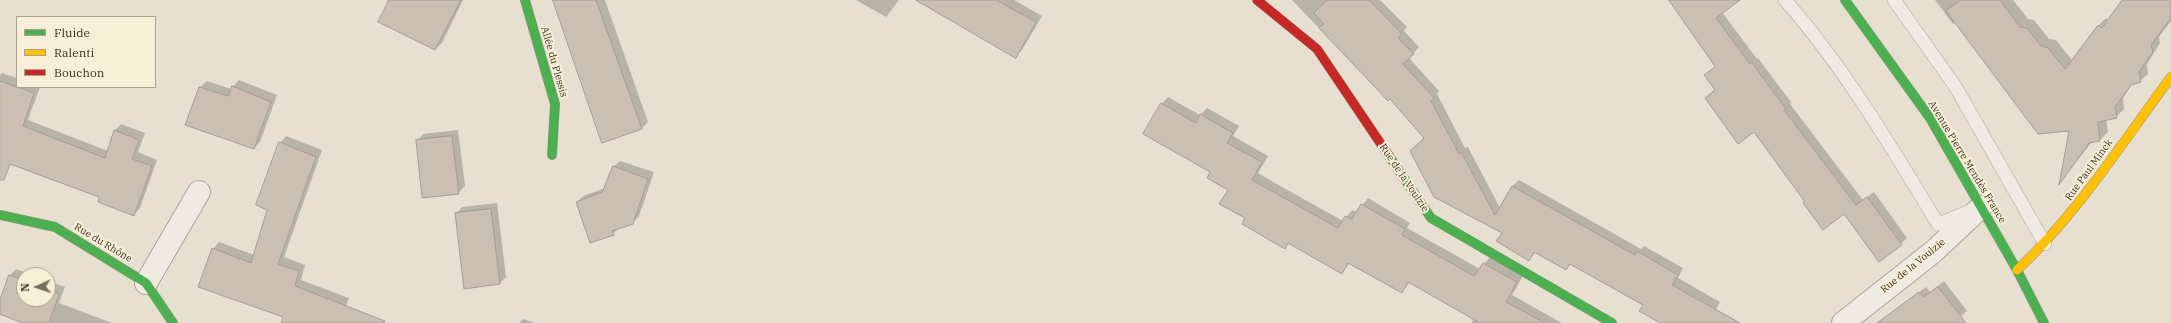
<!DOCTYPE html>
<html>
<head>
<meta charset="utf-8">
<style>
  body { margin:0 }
  #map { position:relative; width:2171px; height:323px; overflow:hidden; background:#e7e0d1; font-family:"IBM Plex Serif",serif }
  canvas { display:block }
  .legend { position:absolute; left:16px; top:16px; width:140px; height:72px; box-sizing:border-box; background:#f7eed8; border:1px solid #ada18e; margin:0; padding:5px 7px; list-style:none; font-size:12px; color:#3d2e20 }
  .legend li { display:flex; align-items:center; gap:8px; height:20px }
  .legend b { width:20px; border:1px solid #ada18e }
  .north { position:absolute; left:16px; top:267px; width:40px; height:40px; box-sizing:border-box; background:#f7eed8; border:1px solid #ada18e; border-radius:50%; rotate:267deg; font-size:11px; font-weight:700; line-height:16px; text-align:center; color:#3d2e20 }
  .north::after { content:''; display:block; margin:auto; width:14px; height:18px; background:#786c5e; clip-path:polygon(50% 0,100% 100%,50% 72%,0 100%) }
</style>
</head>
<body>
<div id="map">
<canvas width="2171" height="323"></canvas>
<ul class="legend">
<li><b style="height:5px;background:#4caf50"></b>Fluide</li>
<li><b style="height:5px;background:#ffc107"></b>Ralenti</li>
<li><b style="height:5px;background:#c62828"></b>Bouchon</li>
</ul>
<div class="north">N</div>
</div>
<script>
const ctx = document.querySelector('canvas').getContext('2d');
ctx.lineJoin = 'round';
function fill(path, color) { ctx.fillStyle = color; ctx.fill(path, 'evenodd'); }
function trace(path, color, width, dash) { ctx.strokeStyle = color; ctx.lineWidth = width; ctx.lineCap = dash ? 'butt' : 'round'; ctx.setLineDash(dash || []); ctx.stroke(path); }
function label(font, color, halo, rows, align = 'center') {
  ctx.font = font + ' "IBM Plex Serif",serif'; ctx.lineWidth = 4; ctx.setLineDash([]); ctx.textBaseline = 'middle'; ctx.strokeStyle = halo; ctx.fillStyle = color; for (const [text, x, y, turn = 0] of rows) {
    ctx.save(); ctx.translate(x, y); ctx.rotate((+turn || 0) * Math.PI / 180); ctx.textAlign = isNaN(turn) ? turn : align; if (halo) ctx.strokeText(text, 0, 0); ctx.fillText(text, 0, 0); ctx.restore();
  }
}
const shadow = new Path2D(`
  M390,0H463L442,43L435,49Z
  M554,0H605L648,122L642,128L603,142Z
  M856,0H899L886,17Z
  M918,0H1014L1042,16L1022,50L1016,56Z
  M1292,0H1380L1407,27L1404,31L1419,47L1409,58L1439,91L1437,94L1465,148L1468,147L1500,208L1512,186L1519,180L1641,249L1644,246L1683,268L1678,278L1720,302L1708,323H1663L1644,304L1571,263L1566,269L1536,252L1529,259L1503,233L1425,138L1390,98L1388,100Z
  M1670,0H1725L1722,12L1757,59L1758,58L1791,102L1790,104L1863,200L1874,192L1907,238L1901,244L1844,213L1806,201L1754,131L1706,98L1715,89L1705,76L1716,66Z
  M1935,0H2013L2028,19L2034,20L2049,39L2056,40L2072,60L2098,26L2106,18L2109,20L2123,0H2171V21L2159,37L2160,43L2147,64L2148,74L2140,81L2133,83L2123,98L2124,109L2116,117L2106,119L2108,132L2100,140L2092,142L2060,182L2070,130L1955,22L1953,24Z
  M2,73L17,78V87H40L28,120L108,151L115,130L121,124L145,133L138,152L157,160L140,208L134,214L101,197L0,159V75Z
  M239,80L277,95L260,142L254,148L187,124L200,87L207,81L231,89Z
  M1168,97L1200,115L1207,108L1239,126L1233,136L1268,156L1258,173L1282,187L1343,221L1352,210L1357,212L1368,198L1410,223L1407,228L1480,269L1490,257L1523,276L1512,295L1562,323H1471L1474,319L1410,282L1402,292L1350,263L1342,272L1289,243L1285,247L1246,218L1229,190L1212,172L1162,104Z
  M458,130L465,186L458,193L417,141L423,134Z
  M286,136L322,150L284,257L305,265L301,280L349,298L340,323H282L285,317L213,249L219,242L254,255L269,209L280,143Z
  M620,161L654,172L639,216L633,223L620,227L613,234L577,202L583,196L605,188L613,167Z
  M497,203L506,277L499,284L456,214L462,207Z
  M16,269L33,275H24V299H48V281L65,287L59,303L112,323H24L0,313V303L10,275Z
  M1944,281L1967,311L1953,323H1878L1926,287L1930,292Z
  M523,319L535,323H519Z`);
const building = new Path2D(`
  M389,0H461L435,50L378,22Z
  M553,0H596L642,129L602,143Z
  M916,0H996L1036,22L1016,58Z
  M1328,0H1369L1402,34L1398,38L1414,54L1403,64L1434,98L1431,101L1459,154L1461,152L1495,215L1512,186L1635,255L1637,251L1678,275L1672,285L1740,323H1660L1639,311L1643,305L1570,264L1566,270L1534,252L1529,261L1496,241L1502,233L1434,197L1410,151L1424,138L1390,99L1388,101L1319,28L1324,24L1314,13Z
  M1669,0H1740L1716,18L1750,64L1752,63L1786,109L1784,110L1856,205L1867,197L1902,245L1879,262L1844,214L1823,230L1803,203L1805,202L1754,132L1738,144L1705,98L1715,90L1704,75L1715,67Z
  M1961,0H2000L2020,27L2027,28L2041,46L2048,48L2065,69L2098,25L2102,28L2122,0H2171V18L2151,45L2153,52L2139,72L2141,82L2131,85L2115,107L2117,118L2098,122L2100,141L2089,143L2059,185L2069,131L2038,134L1946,11Z
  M0,81L34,93L23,126L105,158L114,130L139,140L132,159L152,166L134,216L98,202L99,197L10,164L4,180H0Z
  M232,86L271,102L254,149L185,125L199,87L228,96Z
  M1161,103L1196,123L1200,114L1233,133L1227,143L1262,162L1252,180L1338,228L1345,216L1352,219L1361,204L1405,229L1402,235L1474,276L1483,263L1517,282L1506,302L1545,323H1480L1408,282L1402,293L1348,263L1342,274L1288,243L1285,249L1242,224L1245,218L1219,204L1228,190L1207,178L1210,172L1143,134Z
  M452,136L459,194L422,198L416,140Z
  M279,142L316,157L278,264L299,271L295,286L385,321L384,323H281L283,317L198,287L212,248L251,263L267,210L256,205Z
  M613,166L648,179L633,224L612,231L614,235L590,243L576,202L602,192Z
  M491,209L500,284L464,289L455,213Z
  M9,275L24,280V299H48V289L59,294L49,323H22L0,314V300Z
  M1938,287L1966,323H1877L1919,292L1923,297Z`);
const lane = new Path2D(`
  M1785,0C1845,68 1891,147 1938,224L1970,211
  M1894,0L1955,86L2045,244`);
const street = new Path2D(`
  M146,283L199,192
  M1843,323L1933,252L1981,207`);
const fast = new Path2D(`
  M525,0L555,104L552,155
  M1845,0L1930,118L2017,270L2044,323
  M1389,156L1431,218L1612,323
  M0,215L55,227L146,283L173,323`);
const slow = new Path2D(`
  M2017,270C2077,214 2122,143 2171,77`);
const jam = new Path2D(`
  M1257,0L1317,49L1389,156`);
const streetNames = [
  ["Allée du Plessis",554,62,74],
  ["Avenue Pierre Mendès France",1967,162,59],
  ["Rue Paul Minck",2089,170,-54],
  ["Rue de la Voulzie",1404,178,56],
  ["Rue du Rhône",103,243,31],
  ["Rue de la Voulzie",1913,266,-39]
];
fill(shadow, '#0003');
fill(building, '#cbbfb2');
trace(building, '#a89c90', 1);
trace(lane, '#ada599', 14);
trace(street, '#ada599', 24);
trace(fast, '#9c958a', 10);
trace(slow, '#9c958a', 10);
trace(jam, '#9c958a', 10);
trace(lane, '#efebe3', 13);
trace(street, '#efebe3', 22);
trace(fast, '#4caf50', 9);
trace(slow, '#ffc107', 9);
trace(jam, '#c62828', 9);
label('10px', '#3d2e20', '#f7eed8', streetNames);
</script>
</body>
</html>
